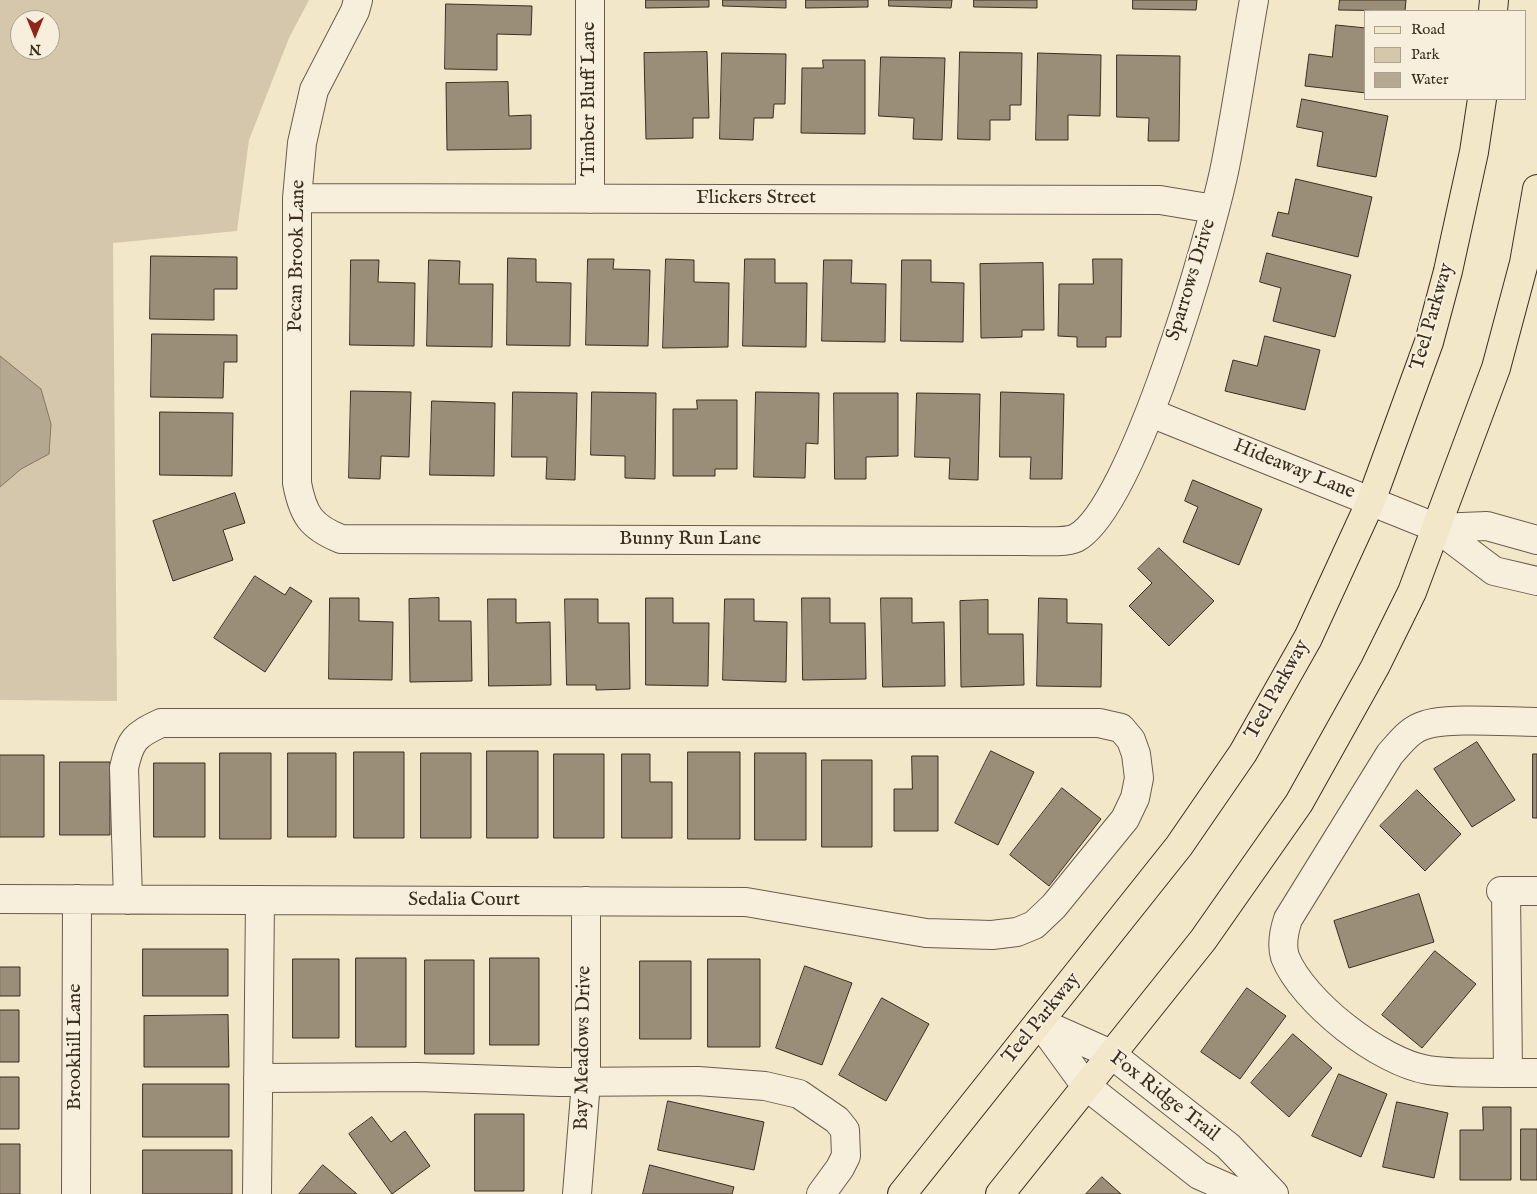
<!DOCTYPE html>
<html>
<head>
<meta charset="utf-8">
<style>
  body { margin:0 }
  #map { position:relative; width:1537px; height:1194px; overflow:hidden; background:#f3e7c9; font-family:"IM FELL English",serif }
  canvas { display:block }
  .legend { position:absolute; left:1364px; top:10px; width:162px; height:90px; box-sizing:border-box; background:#f7efdc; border:1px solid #aca191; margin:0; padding:6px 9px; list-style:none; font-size:15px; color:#3c2d21 }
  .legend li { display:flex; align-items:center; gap:10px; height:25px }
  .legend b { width:25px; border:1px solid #aca191 }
  .north { position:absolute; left:10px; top:10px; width:50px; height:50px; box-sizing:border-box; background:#f7efdc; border:1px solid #aca191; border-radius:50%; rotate:180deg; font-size:14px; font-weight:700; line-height:20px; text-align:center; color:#3c2d21 }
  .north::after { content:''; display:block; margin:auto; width:18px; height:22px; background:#8f2418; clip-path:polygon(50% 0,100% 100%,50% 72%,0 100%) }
</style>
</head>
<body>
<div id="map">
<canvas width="1537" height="1194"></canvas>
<ul class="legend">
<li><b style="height:6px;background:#f3e7c9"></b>Road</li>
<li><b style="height:14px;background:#d4c7ac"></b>Park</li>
<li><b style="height:14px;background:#b5a890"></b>Water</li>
</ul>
<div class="north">N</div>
</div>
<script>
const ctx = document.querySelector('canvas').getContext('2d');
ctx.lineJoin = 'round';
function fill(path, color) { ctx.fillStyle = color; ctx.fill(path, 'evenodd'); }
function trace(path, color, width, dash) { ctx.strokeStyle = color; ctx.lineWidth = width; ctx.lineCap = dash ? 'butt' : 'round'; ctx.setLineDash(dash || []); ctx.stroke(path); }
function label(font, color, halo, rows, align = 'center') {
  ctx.font = font + ' "IM FELL English",serif'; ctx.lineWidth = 4; ctx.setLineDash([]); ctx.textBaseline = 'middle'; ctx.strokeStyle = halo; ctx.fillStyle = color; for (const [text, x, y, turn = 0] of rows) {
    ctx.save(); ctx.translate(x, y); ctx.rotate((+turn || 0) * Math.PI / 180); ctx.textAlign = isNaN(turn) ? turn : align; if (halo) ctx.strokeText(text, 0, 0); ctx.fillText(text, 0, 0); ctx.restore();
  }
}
const green = new Path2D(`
  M0,0H309L289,38L249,140L237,231L113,243L117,701L0,700ZM20,20H50V50H20Z`);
const water = new Path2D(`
  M0,356L41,389L51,424L49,454L21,469L0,487Z`);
const building = new Path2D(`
  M646,0H709V7L646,8Z
  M723,0H786V8L723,6Z
  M806,0H868V7L806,8Z
  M889,0H952L951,8L889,6Z
  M974,0H1037V8L974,7Z
  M1133,0H1197L1196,10L1133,9Z
  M1340,0H1406L1405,11L1339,10Z
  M446,4L532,6L531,35L497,34V70L445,69Z
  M1336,25L1366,28V93L1305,86L1309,54L1332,57Z
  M707,52L709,118H693V138L646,139L644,53Z
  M960,52L1022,53L1021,105H1010V120H990V140L958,139Z
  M722,53L786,54L785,104H774L773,118H754L753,140L720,139Z
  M1038,53L1101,55L1100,116L1068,115V140H1036Z
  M1117,55L1180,56L1179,141H1148L1149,118L1117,117Z
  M881,57L945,58L942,140L913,139L914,118L879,116Z
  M823,60H865V134L801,133L802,68H823Z
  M508,82L509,116L531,115V149L447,150L446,83Z
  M1302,99L1388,116L1376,177L1317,166L1323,132L1297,127Z
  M1296,179L1372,197L1358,257L1272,236L1278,212L1288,214Z
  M1267,253L1351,275L1335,337L1273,321L1281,288L1260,282Z
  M151,256L237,257V289H214V320L150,319Z
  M508,258L536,259V282L571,283L570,346L507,345Z
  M588,259H614L613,269L650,270L648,346L586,345Z
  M666,259L694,260V282L729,283L728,347L663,348Z
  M745,259H775V283H807L806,347L743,346Z
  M1093,259H1122L1121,337H1106V347H1077V337L1058,336L1059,284H1093Z
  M351,260H379L378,282L415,283L414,346L350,345Z
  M429,260L460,261L459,284H493L492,347L427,346Z
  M824,260H852L851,283L886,284L885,342L822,341Z
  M902,260H931V282L964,283L963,342L901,341Z
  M1043,263L1044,330H1022V337L981,338L980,264Z
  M152,334L237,335V362H224L223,398L151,397Z
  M1265,336L1320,350L1305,410L1225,391L1233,360L1257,366Z
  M351,391L411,392L409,457L381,456L380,479L349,478Z
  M513,392L577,393L575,480L546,479L547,457H512Z
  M592,392L656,393L655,479L625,478V456L591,455Z
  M756,392L819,393L818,444L806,443L805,478L754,477Z
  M1001,392L1064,394L1062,479H1030L1031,457H1000Z
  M834,393H898V456L866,457V479H835Z
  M917,393L980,394L978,480L949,479L950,458L915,457Z
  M697,400H737V469H715V476H673V409H697Z
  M432,401L495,403L494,476L430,475Z
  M160,412L233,413L232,476L160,475Z
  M1193,480L1262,509L1239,565L1183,542L1198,507L1185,501Z
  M235,493L245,523L223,530L233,560L173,581L153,521Z
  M1159,548L1214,601L1169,646L1129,606L1152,583L1138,569Z
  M255,576L285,595L290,587L312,601L265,672L214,638Z
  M330,598H359V621L393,622L392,680L329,679Z
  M439,598V621H471L472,681L410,682L409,599Z
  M646,598H673V623H709L708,686L646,685Z
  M802,598H830V623H865L866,679L803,680Z
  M881,598H912V623L944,622L945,686L883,687Z
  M1039,598L1067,599V623L1102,624L1101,687L1037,686Z
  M488,599H516V623L550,622L551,685L489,686Z
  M565,599H598V623H629L630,689L596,690V685H567Z
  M725,599H754V621L787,622L786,682L723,680Z
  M988,600V634H1023L1024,685L961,687L960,601Z
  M1477,742L1515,800L1472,827L1434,769Z
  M487,751H538V838H487Z
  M991,751L1034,772L998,845L955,823Z
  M354,752H404V838H354Z
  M688,752H740V839H688Z
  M220,753H271V839H220Z
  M288,753H336V837H288Z
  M421,753H471V838H421Z
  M755,753H806V840H755Z
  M554,754H604V838H554Z
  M622,754H650V782H672V838H622Z
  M1533,754H1537V818H1533Z
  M0,755H44V837H0Z
  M912,756H938V831H894V789H912Z
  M822,760H872V847H822Z
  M60,762H110V835H60Z
  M154,763H205V837H154Z
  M1062,788L1101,819L1049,886L1010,855Z
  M1417,790L1461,834L1425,871L1380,826Z
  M1419,894L1434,942L1349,968L1334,921Z
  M143,949H228V996H143Z
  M1435,951L1476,984L1422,1048L1382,1015Z
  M356,958H406V1047H356Z
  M490,958H539V1045H490Z
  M293,959H339V1038H293Z
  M708,959H760V1047H708Z
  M425,960H474V1054H425Z
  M640,961H691V1039H640Z
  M805,966L852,983L822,1065L776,1048Z
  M0,967H20V996H0Z
  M1247,988L1286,1016L1240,1079L1201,1052Z
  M882,998L929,1024L886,1101L839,1075Z
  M0,1010H19V1062H0Z
  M228,1015L229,1067H144V1016Z
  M1293,1034L1332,1068L1289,1117L1251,1083Z
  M1339,1074L1387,1094L1361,1157L1312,1136Z
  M0,1077H19V1129H0Z
  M143,1084H229V1137H143Z
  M668,1101L764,1122L754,1170L658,1150Z
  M1397,1102L1448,1113L1434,1178L1383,1167Z
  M1483,1107H1511V1180H1460V1130H1483Z
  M475,1114H524V1191H475Z
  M372,1117L391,1142L405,1131L430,1166L392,1194L349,1134Z
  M1521,1129H1537V1180H1521Z
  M0,1144H20V1194H0Z
  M143,1150H232V1194H143Z
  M323,1165L357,1194H299Z
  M650,1165L734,1187L732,1194H643Z
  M1102,1177L1121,1194H1086Z`);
const minor = new Path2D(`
  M358,0L355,11L314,90L302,143L297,198V483C303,515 311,527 341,539L1024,541C1037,541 1066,543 1076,538C1133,508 1211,235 1225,167C1236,112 1244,56 1254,0
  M590,0V199
  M297,198L1160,200L1214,209
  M1151,413L1437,528L1494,571L1537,581
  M1437,528L1487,526L1537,540
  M1501,891H1537
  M1506,891L1508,1073H1537
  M0,899L746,902L926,933L992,935L1017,932L1034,925L1054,906L1125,819L1135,798L1139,778L1136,754L1131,740L1121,728L1099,723H161C135,735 130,740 124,768L128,900
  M1039,1022L1111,1054L1228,1146L1274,1194
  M1040,1023L1085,1085L1199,1175L1242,1194
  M1508,1073C1482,1072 1454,1074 1428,1070C1380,1062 1303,1002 1285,957C1281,944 1284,931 1288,919L1390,754C1400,743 1410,729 1425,725C1449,717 1509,722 1537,722
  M258,1078L418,1077L559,1082L698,1081L765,1086L799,1094L837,1120L845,1130L846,1156L840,1168L821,1194
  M76,1194L77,899
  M257,1194L260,900
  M577,1194L586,1082V901`);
const major = new Path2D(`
  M1493,11L1494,0
  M902,1194L1179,846L1243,753L1308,638L1371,501L1429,342L1448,271L1474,152L1482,99
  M1000,1194L1203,940L1299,803L1375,667L1412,592L1496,368L1524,263L1537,189`);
const streetNames = [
  ["Timber Bluff Lane",590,99,-90],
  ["Flickers Street",756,199],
  ["Pecan Brook Lane",298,256,-89],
  ["Sparrows Drive",1192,280,-73],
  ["Teel Parkway",1433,317,-74],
  ["Hideaway Lane",1294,470,22],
  ["Bunny Run Lane",690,540],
  ["Teel Parkway",1278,690,-61],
  ["Sedalia Court",464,901],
  ["Teel Parkway",1042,1019,-51],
  ["Brookhill Lane",76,1047,-90],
  ["Bay Meadows Drive",584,1048,-89],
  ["Fox Ridge Trail",1164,1097,38]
];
fill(green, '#d4c7ac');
fill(water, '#b5a890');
trace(water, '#857764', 1);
fill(building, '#9b8e78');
trace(building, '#3c2d21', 1);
trace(minor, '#6a5c4b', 30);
trace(major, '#3c2d21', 30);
trace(minor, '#f7efdc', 28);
trace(major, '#f3e7c9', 28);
label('20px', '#3c2d21', '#f7efdc', streetNames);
</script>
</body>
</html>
